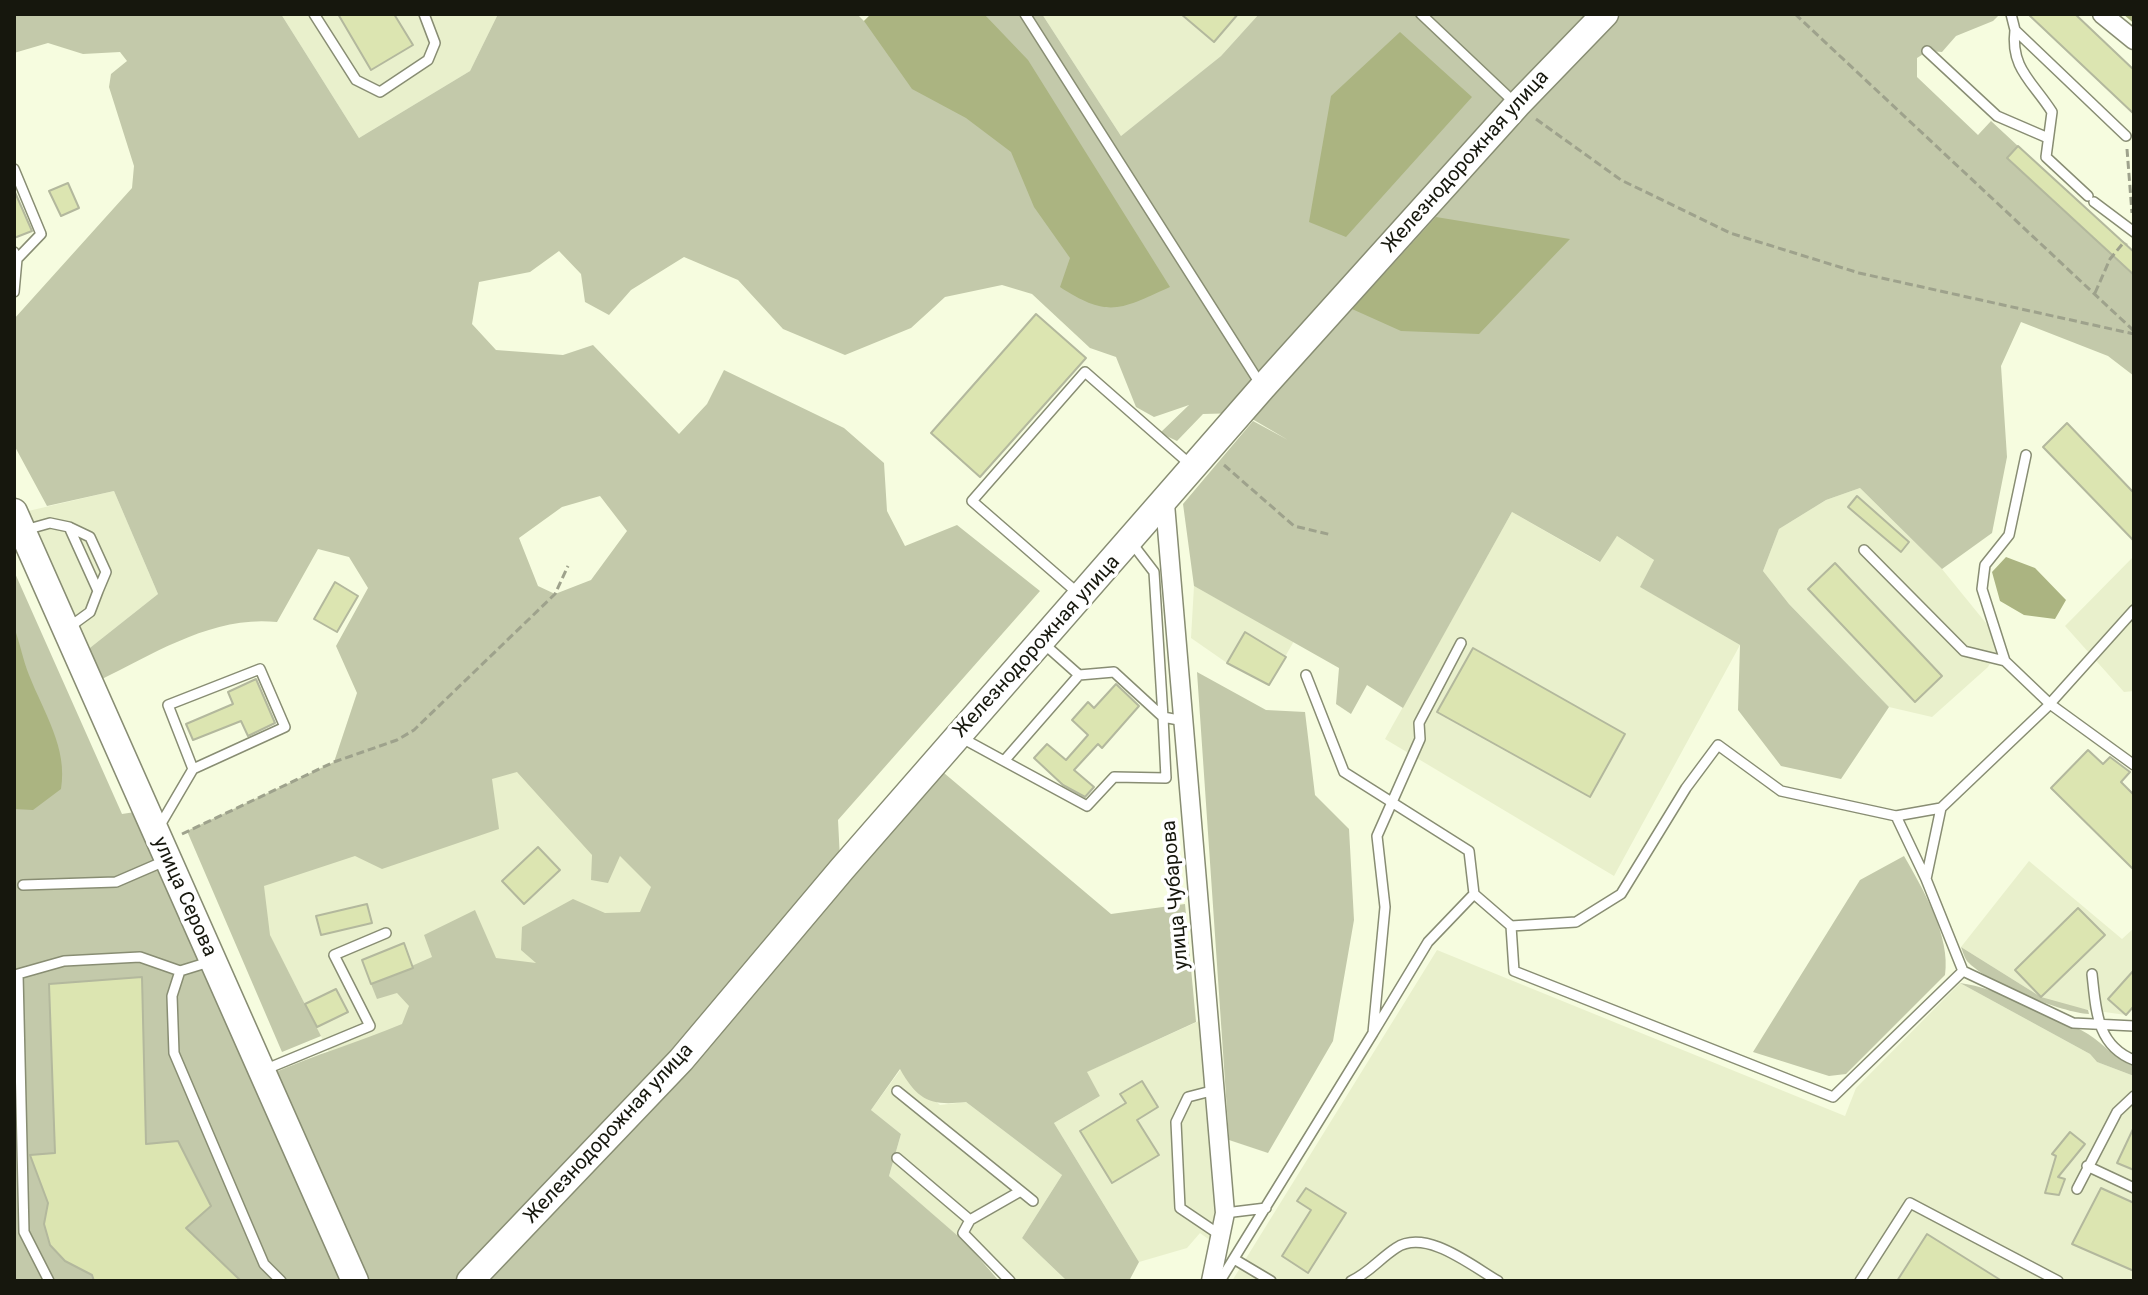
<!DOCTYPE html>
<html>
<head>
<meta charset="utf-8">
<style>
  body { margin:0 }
  #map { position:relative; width:2148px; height:1295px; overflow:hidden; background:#f6fcdf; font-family:Roboto,sans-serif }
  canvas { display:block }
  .frame { position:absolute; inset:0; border:16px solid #16170d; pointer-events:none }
</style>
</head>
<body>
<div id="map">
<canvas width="2148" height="1295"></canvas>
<div class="frame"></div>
</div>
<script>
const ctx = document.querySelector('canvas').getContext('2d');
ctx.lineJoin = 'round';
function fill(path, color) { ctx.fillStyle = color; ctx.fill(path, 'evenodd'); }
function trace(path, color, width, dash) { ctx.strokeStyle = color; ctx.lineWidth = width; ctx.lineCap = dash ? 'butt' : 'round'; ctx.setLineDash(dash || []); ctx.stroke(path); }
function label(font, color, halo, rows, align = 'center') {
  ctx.font = font + ' Roboto,sans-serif'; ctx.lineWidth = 7; ctx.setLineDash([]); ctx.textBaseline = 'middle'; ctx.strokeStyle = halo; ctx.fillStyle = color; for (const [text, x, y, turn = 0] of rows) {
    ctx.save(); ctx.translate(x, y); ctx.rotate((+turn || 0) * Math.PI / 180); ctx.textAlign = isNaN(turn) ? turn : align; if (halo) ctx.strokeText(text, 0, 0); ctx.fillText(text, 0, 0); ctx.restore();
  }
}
const built = new Path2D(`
  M281,14H498L470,71L359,138Z
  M1042,14H1259L1221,56L1121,136Z
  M1860,488L1942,569L1990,628L1996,652L1988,667L1932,717L1889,707L1789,604L1763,571L1779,529L1826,500Z
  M114,491L158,594L86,651L24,512Z
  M1512,512L1599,562L1617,536L1654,560L1641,587L1740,645L1614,876L1385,739Z
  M2134,556V691L2124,692L2065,626Z
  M1194,586L1294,641L1269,685L1227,663L1191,638Z
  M579,638L729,914L400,1192L228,853Z
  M2029,861L2122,939L2134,928V1007L2126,1015L2069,1007L2041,997L1961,947Z
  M1437,950L1845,1116L1856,1088L1960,983L2090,1054L2097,1062L2134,1076V1281H1232Z
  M1208,1017L1218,1246L1200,1233L1187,1248L1139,1262L1054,1123L1100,1096L1086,1072Z
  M901,1069L940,1105L966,1102L1062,1175L1022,1238L1067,1281H1009L889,1176L901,1134L871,1110Z`);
const green = new Path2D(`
  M14,14H281L359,138L470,71L498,14H857L864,21L871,14H1042L1121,136L1221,56L1259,14H2000L1993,21L1956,36L1942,52L1928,51L1917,58V77L1978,135L1991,121L2018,146L2008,158L2109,251L2119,239L2128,244L2116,259L2134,275V376L2108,356L2021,322L2001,366L2007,457L1992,533L1942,569L1860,488L1826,500L1779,529L1763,571L1789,604L1889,707L1841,779L1781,766L1738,710L1740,645L1640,587L1654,560L1617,536L1600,562L1512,512L1403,708L1367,685L1351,714L1336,704L1339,668L1194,586L1183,504L1253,421L1288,440L1242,413L1203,414L1177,441L1160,433L1189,405L1154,417L1136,407L1116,357L1090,348L1032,294L1002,285L945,297L911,328L845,355L783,329L738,280L684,257L631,290L609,315L585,302L581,274L559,251L530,272L479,282L472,324L496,350L563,355L593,345L679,434L707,404L724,370L844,428L884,463L887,511L905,546L957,525L1040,591L838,820L840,859L675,1056L462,1281H365L271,1074C314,1055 359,1042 402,1024L409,1006L397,993L377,999L371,984L432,957L424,935L475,910L496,958L536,963L521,950L522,927L573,899L605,913L640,912L651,887L620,856L608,883L591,880L592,855L517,772L492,779L499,829L382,869L355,856L264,886L270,935L321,1036L282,1052L187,831L334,762L357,693L336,646L368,588L349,557L318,549L277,622C214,615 155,653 100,680L86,651L158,594L114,491L47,506L14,445V319L132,188L134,166L109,87L111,74L127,61L120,52L83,54L48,43L14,53ZM600,496L627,531L591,580L555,594L538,586L519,538L562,507Z
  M14,571L122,814L135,812L345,1281H14Z
  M1197,672L1266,710L1305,712L1315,795L1349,829L1354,920L1333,1041L1268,1153L1229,1140Z
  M944,773L1111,914L1185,904L1196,1022L1087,1072L1100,1096L1054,1123L1139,1262L1129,1281H1067L1022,1238L1062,1175L966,1102C931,1106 918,1101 900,1069L871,1110L901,1134L889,1176L966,1243L999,1281H488Z
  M1904,856C1923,889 1951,937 1945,975L1846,1074L1829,1076L1753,1052L1860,880Z
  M1961,947L2041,997L2088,1010L2089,1014C2063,1013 1988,983 1969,963C1965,960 1963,952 1961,947Z
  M1960,983C1997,988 2055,1015 2088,1034C2104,1044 2115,1059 2134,1066V1076L2097,1062L2090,1054Z`);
const water = new Path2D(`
  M871,14H984L1028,60L1170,287C1121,309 1109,319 1060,287L1070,258L1034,207L1011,152L966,118L912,89L864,21Z
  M1400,32L1472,97L1346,237L1309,222L1331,96Z
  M1436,217L1570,239L1479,334L1401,331L1352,309Z
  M2006,557L2035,568L2066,600L2055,619L2024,615L2000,601L1992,572Z
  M14,627C20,643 23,660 29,675C44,713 68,748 61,789L33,810L14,809Z`);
const stream = new Path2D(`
  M2127,14L2134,20`);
const building = new Path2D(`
  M338,14H394L413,45L371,70Z
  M1181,14H1238L1214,42Z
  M2028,14H2075L2134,70V114Z
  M2018,146L2134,252V275L2007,158Z
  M68,183L79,208L61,216L49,191Z
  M14,190L32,231L14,238Z
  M1036,314L1086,358L980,477L931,433Z
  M2067,423L2134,493V541L2043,447Z
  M1857,496L1909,542L1901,552L1848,507Z
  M1835,563L1942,676L1915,702L1808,589Z
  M335,582L358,596L337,632L314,619Z
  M1245,632L1286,657L1269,685L1227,663Z
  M1473,648L1625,734L1590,797L1437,712Z
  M256,679L275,723L248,736L241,721L193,740L186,724L233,704L228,692Z
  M1116,684L1139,706L1102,748L1098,744L1074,770L1094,787L1085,797L1063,785L1034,758L1047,744L1066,760L1088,735L1072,720L1088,702L1094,708Z
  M2088,750L2103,764L2110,757L2130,772L2121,782L2134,795V870L2051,788Z
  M538,847L560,870L524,904L502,881Z
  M367,904L372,923L321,935L316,916Z
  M2078,908L2105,935L2041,997L2015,970Z
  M404,943L413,968L371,984L362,960Z
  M2134,970V1006L2126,1015L2108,999Z
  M142,977L146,1144L178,1141L211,1206L186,1228L241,1281H94L92,1275L65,1261L50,1245L44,1224L48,1203L30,1155L55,1153L49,984Z
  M336,989L348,1012L317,1027L305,1004Z
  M1142,1081L1158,1107L1137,1120L1159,1155L1112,1183L1080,1131L1126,1103L1120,1094Z
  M2134,1127V1170L2117,1163Z
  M2070,1132L2085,1144L2058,1177L2065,1179L2059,1195L2045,1193L2056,1156L2052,1154Z
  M1306,1188L1346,1213L1308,1273L1282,1256L1311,1210L1297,1201Z
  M2101,1188L2134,1203V1271L2072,1244Z
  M1927,1234L2002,1281H1897Z`);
const path = new Path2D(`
  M1795,14L2134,331
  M1536,119L1621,180L1730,233L1859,273L2134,334
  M2127,149L2132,213
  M2095,293L2110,259L2124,242
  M1224,465L1294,526L1332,535
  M182,834L334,762L397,740L414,730L555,594L568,566`);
const lane = new Path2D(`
  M314,14L356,80L380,92L428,60L435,43L424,14
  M1025,14L1261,385
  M1421,14L1515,103
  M2011,14L2015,30L2126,136
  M2015,30C2010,68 2033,82 2052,112L2046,157L2088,196
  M1927,51L1997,116L2048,138
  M14,169L41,234L17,259
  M2094,202L2134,232
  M14,252L17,259L14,292
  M69,527L90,537L106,572L98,591
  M25,530L50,523L69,527L98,591L90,612L68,628
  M1131,542L1154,572L1163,717L1184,721
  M1864,550L1964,651L2005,661L2050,704L2134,765
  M1080,595L972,501L1085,372L1192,466
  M1043,643L1079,675
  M2005,661L1982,589L1985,565L2009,535L2026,455
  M1306,675L1344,772L1469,851L1474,894
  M960,737L1004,761L1079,675L1114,672L1163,717L1166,778L1114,777L1087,806L1004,761
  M1941,808L1926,879L1963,971
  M1896,816L1926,879
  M159,827L193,769L285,727L260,669L168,705L193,769
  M23,885L116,882L167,860
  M1511,926L1576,922L1621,894L1686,788L1718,745L1781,791L1896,816L1941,808L2046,708L2134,610
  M209,962L180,971L172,996L174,1053L264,1264L281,1281
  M2092,974C2096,1009 2096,1045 2134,1060
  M1373,1033L1428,942L1474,894L1511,926L1514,971L1833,1097L1963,971L2073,1023L2134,1026
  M264,1070L370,1026L334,955L386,933
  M1215,1090L1188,1097L1176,1122L1180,1208L1220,1235
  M897,1091L1033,1201
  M897,1158L970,1220
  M2087,1166L2134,1188
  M2077,1189L2117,1112L2134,1096
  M1225,1213L1266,1208
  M1234,1259L1271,1281
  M49,1281L24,1232L18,974L64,961L140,957L180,971
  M1010,1281L963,1233L970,1220L1019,1192
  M1220,1281L1373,1033L1385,907L1377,836L1420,739L1419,723L1461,643
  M1351,1281C1369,1273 1379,1259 1396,1248C1426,1228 1472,1266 1498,1281
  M1860,1281L1910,1203L2058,1281`);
const street = new Path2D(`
  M2102,14L2134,40
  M1165,504L1225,1213L1211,1281`);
const secondary = new Path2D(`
  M14,512L355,1281
  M470,1281L681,1060L842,869L1262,388L1517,105L1605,14`);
const streetNames = [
  ["Железнодорожная улица",1466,162,-48],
  ["Железнодорожная улица",1037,647,-48],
  ["улица Чубарова",1176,895,-95],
  ["улица Серова",184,897,66],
  ["Железнодорожная улица",609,1134,-47]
];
fill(built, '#e9f0cc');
fill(green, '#c3c9aa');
fill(water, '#abb481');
trace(stream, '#abb481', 5);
fill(building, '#dce5b1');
trace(building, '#b3b89d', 2);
trace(lane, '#888d73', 12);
trace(street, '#888d73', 21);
trace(secondary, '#888d73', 29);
trace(path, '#9ea28c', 3, [8, 4]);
trace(lane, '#fff', 9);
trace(street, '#fff', 18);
trace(secondary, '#fff', 26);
label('20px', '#16170d', '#fff', streetNames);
</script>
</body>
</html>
